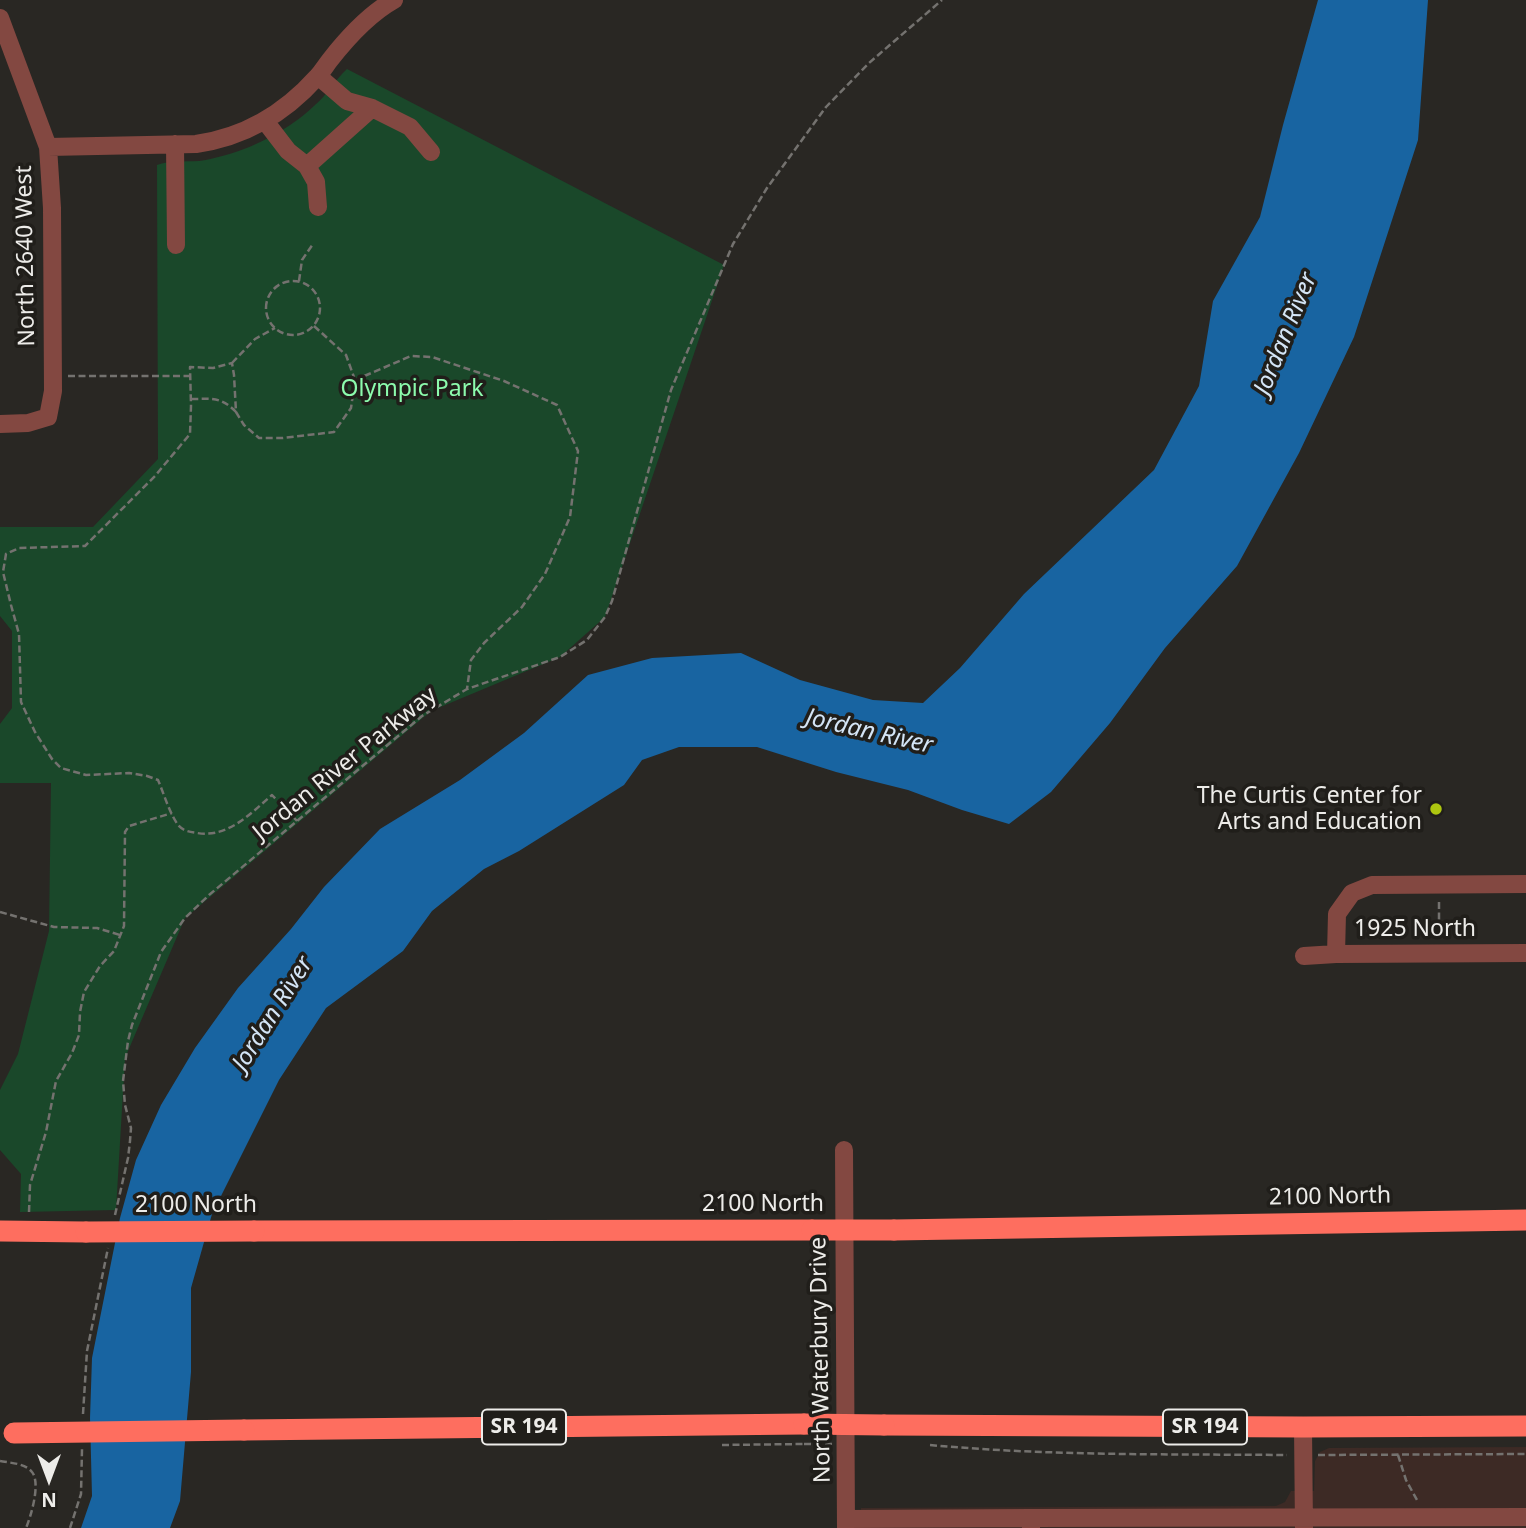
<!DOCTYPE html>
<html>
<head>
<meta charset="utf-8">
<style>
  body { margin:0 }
  #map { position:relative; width:1526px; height:1528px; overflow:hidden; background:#292723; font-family:"Noto Sans",sans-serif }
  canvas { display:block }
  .north { position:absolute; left:14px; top:1444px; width:70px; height:70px; -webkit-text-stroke:5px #201e1a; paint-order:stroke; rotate:180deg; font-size:19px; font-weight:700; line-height:28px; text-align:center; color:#edece9 }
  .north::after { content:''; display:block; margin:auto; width:24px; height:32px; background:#edece9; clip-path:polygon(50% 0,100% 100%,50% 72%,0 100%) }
</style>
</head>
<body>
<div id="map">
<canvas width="1526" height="1528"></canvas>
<div class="north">N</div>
</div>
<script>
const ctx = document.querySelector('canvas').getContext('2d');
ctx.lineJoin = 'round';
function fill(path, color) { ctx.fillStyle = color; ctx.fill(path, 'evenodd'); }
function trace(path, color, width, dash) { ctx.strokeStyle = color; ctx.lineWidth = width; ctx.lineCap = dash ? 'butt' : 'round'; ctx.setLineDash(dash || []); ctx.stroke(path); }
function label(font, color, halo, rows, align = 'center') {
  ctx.font = font + ' "Noto Sans",sans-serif'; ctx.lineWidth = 7; ctx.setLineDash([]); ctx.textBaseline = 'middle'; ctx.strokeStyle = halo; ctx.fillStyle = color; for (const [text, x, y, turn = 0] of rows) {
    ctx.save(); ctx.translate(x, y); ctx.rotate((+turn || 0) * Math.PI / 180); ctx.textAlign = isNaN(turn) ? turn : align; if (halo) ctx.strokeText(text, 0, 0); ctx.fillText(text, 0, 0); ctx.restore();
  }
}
const medical = new Path2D(`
  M1526,1447V1528H859L861,1508L1276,1506L1285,1502L1291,1491H1314L1315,1461L1320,1452L1329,1448Z`);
const green = new Path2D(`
  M347,69L724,265L605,617L560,657L431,711L185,918L125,1058L116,1210L20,1212L21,1174L0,1150V1090L18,1054L49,931L51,783H0V724L12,708V631L0,616V527H93L158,459L157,165C170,160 185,162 199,161C208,160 217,157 226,155C258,146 291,128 315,105C327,95 335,80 347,69Z`);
const water = new Path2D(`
  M1318,0H1428L1418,140L1354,337L1299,453L1237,566L1165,648L1110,723L1051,792L1009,824L962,810L908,790L836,772L757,747H679L642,760L624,785L519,851L484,869L432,911L403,951L326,1008L279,1080L212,1214L191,1288V1372L180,1501L170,1528H81L92,1496L90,1418L92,1358L120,1218L136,1160L161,1105L195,1048L238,988L291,929L324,887L380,829L460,780L524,733L588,675L652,658L741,653L800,680L873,700L923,703L960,668L1024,594L1154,470L1199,386L1213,301L1260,217L1283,125Z`);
const path = new Path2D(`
  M299,281L302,260L313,244
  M266 308a27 27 0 1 1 54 0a27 27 0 1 1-54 0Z
  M314,326L346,355L355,380
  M232,363L255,339L275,328
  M68,376H190
  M191,399C210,399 221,396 236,412
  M297,821L272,795C250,814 228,838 197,833C190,832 183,831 178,825C169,812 164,794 158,780L147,776L129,773L86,775L61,768L52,759L35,732L21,702L19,634L11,605L3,572L6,554L19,548L85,546L155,476L190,434L191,406L190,367L213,368L232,363L234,375L236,412L244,425L259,438H283L334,432L351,408L355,380L411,356L432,357L504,381L557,405L578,451L570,517L545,574L522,607L484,643L471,660L467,689
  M1439,902V934
  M0,912L54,927L97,928L120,935
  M29,1212L30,1185L46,1132L56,1081L72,1053L79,1035L80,1012L84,992L100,966L114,951L124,926L125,832L129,826L172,813
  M115,1215L128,1158L130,1141L131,1128L125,1105L123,1081L128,1041L132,1025L161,952L185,918L209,895L422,716L467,689L560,657L587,640L605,617L612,601L671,390L733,244L767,188L826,107L869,63L942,0
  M83,1414L87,1351L108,1248
  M722,1445L804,1444
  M930,1445C1049,1456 1168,1454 1287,1455
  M1318,1455L1526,1454
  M1398,1455L1406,1480L1417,1500
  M0,1461C10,1463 25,1463 32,1472C41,1483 31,1516 26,1528
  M70,1528L81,1494L82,1449`);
const minor = new Path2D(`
  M0,18L48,147L52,208L53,391L48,417L28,423L0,424
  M318,76L347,101L372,108L410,127L431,152
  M265,121L288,151L307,166L316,182L318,207
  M175,144L176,245
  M48,147L196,144C245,137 284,114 317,77C322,72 326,65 330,60C348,37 369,14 394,0
  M307,166L372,108
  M1336,954L1337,914L1352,893L1372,885L1526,884
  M1304,956L1336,954L1526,953
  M844,1150L846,1528
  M1303,1427L1304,1528
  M847,1519L1031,1518
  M1031,1528V1518L1526,1517`);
const highway = new Path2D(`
  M894,1230L1526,1220
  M0,1231L86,1232
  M254,1231L812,1230
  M884,1425L1303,1427L1526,1426
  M244,1430L804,1424`);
const pathBridge = new Path2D(`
  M804,1444H835`);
const highwayBridge = new Path2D(`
  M812,1230H894
  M86,1232L254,1231
  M804,1424L884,1425
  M14,1433L244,1430`);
const markers = [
  [1436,809,7,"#adc610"]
];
const shields = [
  [524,1427,84],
  [1205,1427,84]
];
const shieldNames = [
  ["SR 194",524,1427],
  ["SR 194",1205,1427]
];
const streetNames = [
  ["North 2640 West",26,256,-91],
  ["Jordan River Parkway",345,764,-39],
  ["1925 North",1415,929],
  ["2100 North",1330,1197,-1],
  ["2100 North",763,1204],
  ["2100 North",196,1205],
  ["North Waterbury Drive",821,1360,-91]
];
const parkNames = [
  ["Olympic Park",412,389]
];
const poiNames = [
  ["The Curtis Center for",1422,796],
  ["Arts and Education",1422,822]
];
const waterNames = [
  ["Jordan River",1286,334,-68],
  ["Jordan River",869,732,13],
  ["Jordan River",273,1014,-58]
];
fill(medical, '#3d2a25');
fill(green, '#1a482a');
fill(water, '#1864a1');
trace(path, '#74726f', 2.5, [7, 3.5]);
trace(minor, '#834841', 18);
trace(highway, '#fe6e5f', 21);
trace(pathBridge, '#74726f', 2.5, [7, 3.5]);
trace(highwayBridge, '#fe6e5f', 21);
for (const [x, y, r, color] of markers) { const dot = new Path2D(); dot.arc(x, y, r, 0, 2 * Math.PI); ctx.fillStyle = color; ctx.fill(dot); trace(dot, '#201e1a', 2.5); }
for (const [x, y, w] of shields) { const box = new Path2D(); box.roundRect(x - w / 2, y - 17.5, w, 35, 5); ctx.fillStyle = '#201e1a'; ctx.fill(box); trace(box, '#edece9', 2); }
label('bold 21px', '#edece9', null, shieldNames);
label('23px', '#edece9', '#201e1a', streetNames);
label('23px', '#8cfbad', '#201e1a', parkNames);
label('23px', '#edece9', '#201e1a', poiNames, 'right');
label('italic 24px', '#d4e5f6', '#201e1a', waterNames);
</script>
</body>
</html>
